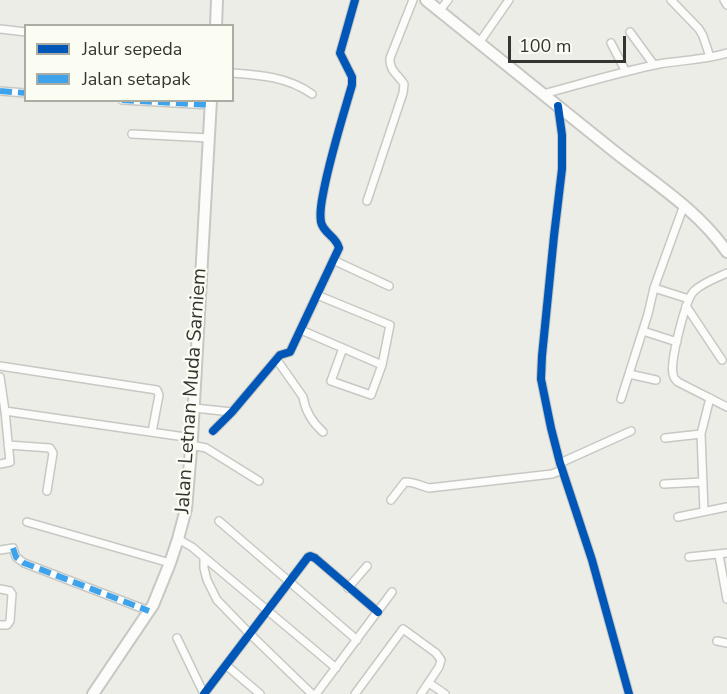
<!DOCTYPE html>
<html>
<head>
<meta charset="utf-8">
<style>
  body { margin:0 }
  #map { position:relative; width:727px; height:694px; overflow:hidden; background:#ecede7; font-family:"Nunito Sans",sans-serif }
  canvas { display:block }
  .legend { position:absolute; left:24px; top:24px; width:210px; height:78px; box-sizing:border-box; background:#fbfdf2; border:2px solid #abada4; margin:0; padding:8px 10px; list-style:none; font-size:18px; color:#343430 }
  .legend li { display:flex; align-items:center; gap:12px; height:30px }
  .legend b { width:30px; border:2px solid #abada4 }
  .scale { position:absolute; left:508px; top:36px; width:118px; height:27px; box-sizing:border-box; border:3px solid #343430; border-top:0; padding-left:8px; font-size:18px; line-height:21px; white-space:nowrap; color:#343430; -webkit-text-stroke:4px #fbfdf2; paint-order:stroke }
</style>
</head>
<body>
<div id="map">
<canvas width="727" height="694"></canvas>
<ul class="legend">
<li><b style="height:8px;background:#0057b8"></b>Jalur sepeda</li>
<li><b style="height:8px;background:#3ea3eb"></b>Jalan setapak</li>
</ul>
<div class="scale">100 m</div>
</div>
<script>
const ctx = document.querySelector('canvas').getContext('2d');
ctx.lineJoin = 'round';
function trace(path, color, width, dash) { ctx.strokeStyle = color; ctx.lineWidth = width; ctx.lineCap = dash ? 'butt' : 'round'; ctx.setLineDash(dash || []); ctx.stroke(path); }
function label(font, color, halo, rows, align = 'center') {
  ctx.font = font + ' "Nunito Sans",sans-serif'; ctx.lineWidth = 4.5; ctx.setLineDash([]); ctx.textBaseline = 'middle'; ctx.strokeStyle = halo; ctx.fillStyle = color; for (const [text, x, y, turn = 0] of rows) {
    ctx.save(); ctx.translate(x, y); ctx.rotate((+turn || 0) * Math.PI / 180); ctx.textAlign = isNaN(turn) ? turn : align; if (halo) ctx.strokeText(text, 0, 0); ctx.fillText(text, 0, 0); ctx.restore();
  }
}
const street = new Path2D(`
  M671,0L699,29L703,36L710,57
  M724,0L727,5
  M440,10L448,0
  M0,29L26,32
  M630,32L654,65
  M479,43L509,0
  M611,43L626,72
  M232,73C261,75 288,77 312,94
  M0,91L26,93
  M543,94C581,84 620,72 659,64C681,60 705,60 727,53
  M122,100L211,105
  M558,106L562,135V169L554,236L542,356L541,379L551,428L560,463L592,560L629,694
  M132,134L209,138
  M367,201L403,93L404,84C398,74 389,71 390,58L413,0
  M333,260L389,286
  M727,273C716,278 702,283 694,291C685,300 670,362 673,374C674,379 674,378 678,382L727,407
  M654,288L689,299
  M317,295L390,325L382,365L371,395L331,381L343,348
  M686,306L722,360
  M301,330L382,365
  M643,331L677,342
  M277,360L303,397C305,410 313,423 323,432
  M0,366L157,390L159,395L152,432
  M629,374L656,380
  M0,377L5,411L10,462L0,464
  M621,399L648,314L654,288L684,205
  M194,408L232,412
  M5,411L192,438
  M213,431L232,412L280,355L290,352L339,248C336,236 323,233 321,222C319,211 322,200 324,189C331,154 342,119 352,85V77L340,53L355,0
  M665,438L701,434
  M8,445L50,448L53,453L47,491
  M191,445L206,448L259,481
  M560,463L631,431
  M664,484L703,482
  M391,500L405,482C412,481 421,486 429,488L552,474L562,470
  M704,511L701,434L710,398
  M678,517L727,507
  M219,521L357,640
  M27,522L170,563
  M178,539L192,547L336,668
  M0,550L13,548L16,557L24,563L149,611
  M719,555L727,599
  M689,557L727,553
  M204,558V568L207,580L217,600L249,633L312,694
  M348,588L367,566
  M0,589L10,591L12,594L10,621L7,625H0
  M177,638L204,694
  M717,641L727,643
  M226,665L260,694
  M429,683L445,694
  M204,694L308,557L310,556L315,558L378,612
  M316,694L392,592
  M355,694L403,629L436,653L441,660L439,667L421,694`);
const secondary = new Path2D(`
  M426,0C489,50 552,101 615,152C654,183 698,210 727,252
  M216,26L217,0
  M93,694L153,605L170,563L178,539L186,509L192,438L211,100`);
const quiet = new Path2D(`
  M0,91L26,93
  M122,100L211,105
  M13,548L16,557L24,563L149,611`);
const cycleway = new Path2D(`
  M558,106L562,135V169L554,236L542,356L541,379L551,428L560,463L592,560L629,694
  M213,431L232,412L280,355L290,352L339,248C336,236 323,233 321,222C319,211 322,200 324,189C331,154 342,119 352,85V77L340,53L355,0
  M204,694L308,557L310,556L315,558L378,612`);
const streetNames = [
  ["Jalan Letnan Muda Sarniem",192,391,-86]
];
trace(street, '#c7c8c3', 10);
trace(secondary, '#c7c8c3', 14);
trace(street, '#fcfcfb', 7);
trace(secondary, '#fcfcfb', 10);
trace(quiet, '#3ea3eb', 6, [12, 6]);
trace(cycleway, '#0057b8', 8);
label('20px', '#343430', '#fbfdf2', streetNames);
</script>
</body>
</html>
